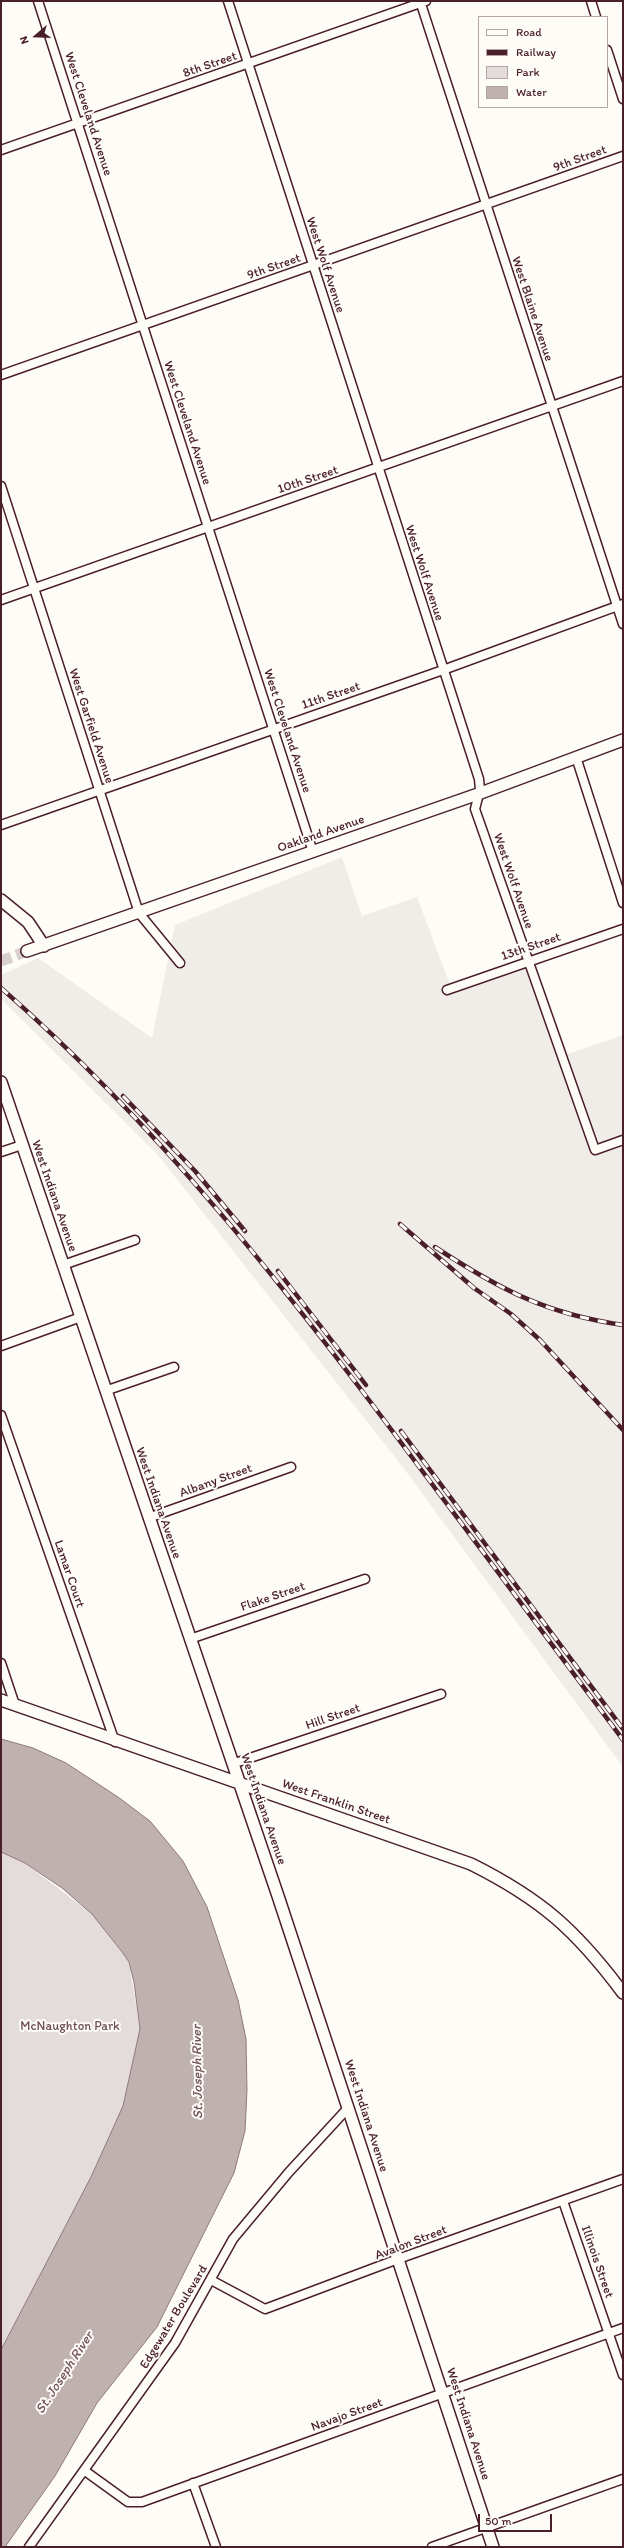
<!DOCTYPE html>
<html>
<head>
<meta charset="utf-8">
<style>
  body { margin:0 }
  #map { position:relative; width:624px; height:2548px; overflow:hidden; background:#fdfcf7; font-family:Itim,sans-serif }
  canvas { display:block }
  .frame { position:absolute; inset:0; border:2px solid #4a1f2b; pointer-events:none }
  .legend { position:absolute; left:478px; top:16px; width:130px; height:92px; box-sizing:border-box; background:#fdfcf7; border:1px solid #b5a4a5; margin:0; padding:5px 7px; list-style:none; font-size:12px; color:#4a1f2b }
  .legend li { display:flex; align-items:center; gap:8px; height:20px }
  .legend b { width:20px; border:1px solid #b5a4a5 }
  .north { position:absolute; left:16px; top:16px; width:40px; height:40px; -webkit-text-stroke:3px #fdfcf7; paint-order:stroke; rotate:251deg; font-size:11px; font-weight:700; line-height:16px; text-align:center; color:#4a1f2b }
  .north::after { content:''; display:block; margin:auto; width:14px; height:18px; background:#4a1f2b; clip-path:polygon(50% 0,100% 100%,50% 72%,0 100%) }
  .scale { position:absolute; left:478px; top:2514px; width:74px; height:18px; box-sizing:border-box; border:2px solid #4a1f2b; border-top:0; padding-left:5px; font-size:12px; line-height:14px; white-space:nowrap; color:#4a1f2b; -webkit-text-stroke:3px #fdfcf7; paint-order:stroke }
</style>
</head>
<body>
<div id="map">
<canvas width="624" height="2548"></canvas>
<div class="frame"></div>
<ul class="legend">
<li><b style="height:5px;background:#fdfcf7"></b>Road</li>
<li><b style="height:5px;background:#4a1f2b"></b>Railway</li>
<li><b style="height:11px;background:#e3dcda"></b>Park</li>
<li><b style="height:11px;background:#c0b1b1"></b>Water</li>
</ul>
<div class="north">N</div>
<div class="scale">50 m</div>
</div>
<script>
const ctx = document.querySelector('canvas').getContext('2d');
ctx.lineJoin = 'round';
function fill(path, color) { ctx.fillStyle = color; ctx.fill(path, 'evenodd'); }
function trace(path, color, width, dash) { ctx.strokeStyle = color; ctx.lineWidth = width; ctx.lineCap = dash ? 'butt' : 'round'; ctx.setLineDash(dash || []); ctx.stroke(path); }
function label(font, color, halo, rows, align = 'center') {
  ctx.font = font + ' Itim,sans-serif'; ctx.lineWidth = 4; ctx.setLineDash([]); ctx.textBaseline = 'middle'; ctx.strokeStyle = halo; ctx.fillStyle = color; for (const [text, x, y, turn = 0] of rows) {
    ctx.save(); ctx.translate(x, y); ctx.rotate((+turn || 0) * Math.PI / 180); ctx.textAlign = isNaN(turn) ? turn : align; if (halo) ctx.strokeText(text, 0, 0); ctx.fillText(text, 0, 0); ctx.restore();
  }
}
const built = new Path2D(`
  M342,857L362,916L417,897L450,985L532,954L568,1054L623,1035V1767L405,1470L157,1154L1,999V975L38,958L152,1038L175,925Z`);
const green = new Path2D(`
  M1,1852L25,1863L92,1914L129,1962L140,2029L123,2106L91,2177L1,2350Z`);
const water = new Path2D(`
  M1,1739L33,1748L66,1763L118,1797L150,1821L183,1861L207,1907L238,2000L246,2039L247,2090L245,2131L234,2173L157,2327L97,2403L55,2476L5,2547H1V2350L91,2177L123,2106L140,2029L134,1982L129,1962L122,1952L92,1914L62,1888L25,1863L1,1852Z`);
const secondaryTunnel = new Path2D(`
  M1,961L27,951`);
const street = new Path2D(`
  M38,1L313,852
  M228,1L479,779L480,790L475,809L595,1150L623,1140
  M420,1L623,624
  M591,1L596,17
  M607,50L623,99
  M1,150L426,1
  M1,375L623,156
  M1,486L139,913L180,963
  M1,600L623,381
  M576,757L623,903
  M1,825L443,670L623,604
  M447,990L623,929
  M1,1152L22,1145
  M63,1265L135,1240
  M1,1346L81,1317
  M105,1391L174,1367
  M1,1415L115,1742
  M148,1518L291,1467
  M190,1639L365,1579
  M1,1663L15,1705
  M232,1764L441,1694
  M563,2201L623,2375
  M211,2280L265,2309L398,2259L623,2179
  M85,2471L128,2502H142L623,2328
  M193,2483L216,2547
  M29,2547L175,2343L233,2239L289,2172L348,2108
  M432,2547L623,2479`);
const secondary = new Path2D(`
  M1,900L28,922L44,946
  M27,951L478,794L623,740
  M1,1082L278,1896L493,2547
  M1,1700L471,1864C541,1899 576,1930 623,1993`);
const rail = new Path2D(`
  M1,988C160,1127 289,1292 414,1460C484,1553 553,1646 623,1740
  M123,1096L195,1171L245,1231
  M400,1224L474,1288L511,1314L540,1340L623,1430
  M435,1247C499,1289 546,1314 623,1325
  M278,1271L366,1385
  M401,1431L623,1729`);
const streetNames = [
  ["8th Street",210,65,-19],
  ["West Cleveland Avenue",88,114,72],
  ["9th Street",580,159,-20],
  ["West Wolf Avenue",325,265,72],
  ["9th Street",274,267,-19],
  ["West Blaine Avenue",532,309,72],
  ["West Cleveland Avenue",187,423,72],
  ["10th Street",308,480,-19],
  ["West Wolf Avenue",424,573,72],
  ["11th Street",331,696,-19],
  ["West Garfield Avenue",91,726,72],
  ["West Cleveland Avenue",287,731,72],
  ["Oakland Avenue",321,834,-19],
  ["West Wolf Avenue",513,881,71],
  ["13th Street",531,947,-19],
  ["West Indiana Avenue",54,1196,71],
  ["Albany Street",216,1481,-20],
  ["West Indiana Avenue",158,1503,71],
  ["Lamar Court",69,1574,71],
  ["Flake Street",273,1597,-19],
  ["Hill Street",333,1717,-19],
  ["West Franklin Street",336,1802,19],
  ["West Indiana Avenue",263,1809,71],
  ["West Indiana Avenue",366,2116,72],
  ["Avalon Street",411,2243,-21],
  ["Illinois Street",597,2262,71],
  ["Edgewater Boulevard",174,2317,-59],
  ["Navajo Street",347,2415,-20],
  ["West Indiana Avenue",468,2424,72]
];
const parkNames = [
  ["McNaughton Park",70,2027]
];
const waterNames = [
  ["St. Joseph River",198,2072,-91],
  ["St. Joseph River",65,2373,-57]
];
fill(built, '#f0ece8');
fill(green, '#e3dcda');
fill(water, '#c0b1b1');
trace(water, '#91777b', 1);
trace(secondaryTunnel, '#d9d0ce', 11, [11, 5.5]);
trace(street, '#4a1f2b', 11);
trace(secondary, '#4a1f2b', 14);
trace(street, '#fdfcf7', 8);
trace(secondary, '#fdfcf7', 11);
trace(rail, '#4a1f2b', 4.5);
trace(rail, '#fdfcf7', 3, [9]);
label('13px', '#4a1f2b', '#fdfcf7', streetNames);
label('13px', '#704e57', '#fdfcf7', parkNames);
label('italic 14px', '#73525a', '#fdfcf7', waterNames);
</script>
</body>
</html>
